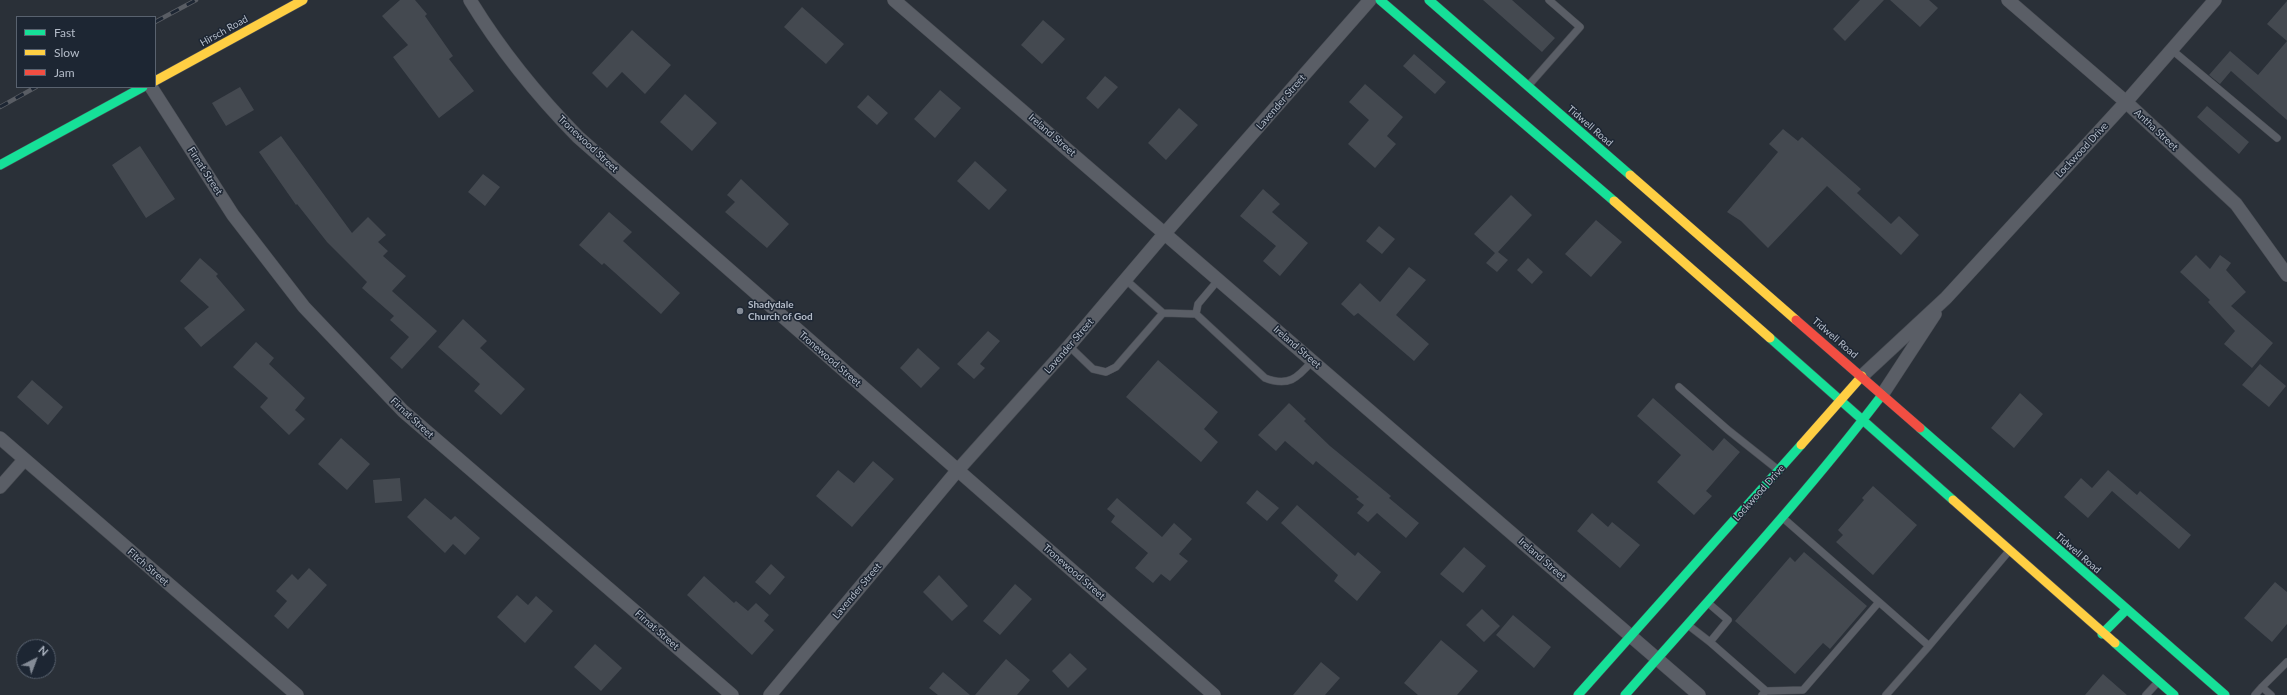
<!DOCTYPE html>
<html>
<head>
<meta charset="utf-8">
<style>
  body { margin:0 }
  #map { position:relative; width:2287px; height:695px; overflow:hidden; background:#2a3038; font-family:Lato,sans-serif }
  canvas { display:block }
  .legend { position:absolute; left:16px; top:16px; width:140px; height:72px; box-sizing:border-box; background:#1d2633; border:1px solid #59626f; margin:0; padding:5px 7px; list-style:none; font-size:12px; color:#b4bcc9 }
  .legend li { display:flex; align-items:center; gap:8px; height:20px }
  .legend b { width:20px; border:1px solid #59626f }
  .north { position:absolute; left:16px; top:639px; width:40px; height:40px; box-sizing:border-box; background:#1d2633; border:1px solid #59626f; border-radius:50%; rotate:42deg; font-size:11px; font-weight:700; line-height:16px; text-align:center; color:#b4bcc9 }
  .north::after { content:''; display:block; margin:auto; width:14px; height:18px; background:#848b96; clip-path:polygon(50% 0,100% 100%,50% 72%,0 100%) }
</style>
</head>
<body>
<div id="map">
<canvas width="2287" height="695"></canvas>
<ul class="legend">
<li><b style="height:5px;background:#16e098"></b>Fast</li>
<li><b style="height:5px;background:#ffcf43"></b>Slow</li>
<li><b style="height:5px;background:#f24e42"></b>Jam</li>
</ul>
<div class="north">N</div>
</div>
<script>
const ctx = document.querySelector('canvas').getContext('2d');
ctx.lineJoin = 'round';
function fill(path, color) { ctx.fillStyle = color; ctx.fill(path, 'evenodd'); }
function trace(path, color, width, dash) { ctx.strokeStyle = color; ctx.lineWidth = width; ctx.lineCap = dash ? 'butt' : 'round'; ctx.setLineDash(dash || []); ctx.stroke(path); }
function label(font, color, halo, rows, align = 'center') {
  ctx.font = font + ' Lato,sans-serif'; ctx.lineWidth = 3; ctx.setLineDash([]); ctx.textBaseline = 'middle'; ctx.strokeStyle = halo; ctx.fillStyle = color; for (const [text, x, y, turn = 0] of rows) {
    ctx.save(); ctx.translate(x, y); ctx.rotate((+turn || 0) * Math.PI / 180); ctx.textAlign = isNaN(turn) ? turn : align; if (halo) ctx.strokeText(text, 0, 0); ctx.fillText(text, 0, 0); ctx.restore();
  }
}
const building = new Path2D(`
  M400,0H415L427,14L425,16L453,56L449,59L474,91L439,118L393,57L408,45L382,16Z
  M1483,0H1512L1555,38L1542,52Z
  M1860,0H1884L1845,41L1833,29Z
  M1890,0H1929L1938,8L1920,27Z
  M2287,1V120L2231,71L2220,84L2209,75L2230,51L2258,75L2287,41L2267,24Z
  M802,7L844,44L826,64L784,27Z
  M1043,20L1065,39L1042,64L1021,45Z
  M632,30L671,65L645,94L622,72L607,88L592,73Z
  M1414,54L1446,82L1435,94L1403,66Z
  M1105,76L1118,87L1098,109L1086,98Z
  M1365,84L1403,117L1387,136L1396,144L1375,168L1348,144L1369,120L1349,102Z
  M240,87L254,110L226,126L212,103Z
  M940,90L961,108L935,138L914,119Z
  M685,94L717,123L692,151L660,122Z
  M868,95L888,113L877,125L857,107Z
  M2207,106L2249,142L2239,154L2197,117Z
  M1179,108L1198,125L1166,160L1148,143Z
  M1783,129L1798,141L1802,137L1861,189L1857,193L1891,224L1899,216L1919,235L1901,255L1827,186L1768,248L1741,221L1727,212L1778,152L1769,144Z
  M281,136L352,233L368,217L386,235L378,242L388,251L383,256L406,276L392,291L437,331L402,369L390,358L409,337L390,320L394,316L362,288L367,282L327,242L297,204L296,205L259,152Z
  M140,146L175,199L146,218L112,165Z
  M975,161L1007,190L989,210L957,181Z
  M483,174L500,187L485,206L468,192Z
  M741,179L789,224L767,248L725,212L735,202L727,195Z
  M1263,189L1280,204L1272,212L1308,243L1280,276L1263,261L1276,246L1240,216Z
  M1511,195L1532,215L1498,252L1508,260L1497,272L1486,263L1495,253L1474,234Z
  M609,212L632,232L623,241L680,293L661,314L604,263L602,265L579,245Z
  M1596,220L1622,242L1591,277L1565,254Z
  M1379,226L1395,239L1382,254L1366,241Z
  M2196,255L2210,269L2220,255L2231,263L2226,270L2246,292L2231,306L2273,343L2252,368L2224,344L2235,331L2208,302L2210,300L2180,272Z
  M200,258L218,274L216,276L245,310L201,347L184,328L209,307L180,281Z
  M1528,258L1543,272L1532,284L1517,270Z
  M1409,267L1426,280L1396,315L1429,344L1414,361L1358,313L1354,316L1341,304L1360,283L1380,302Z
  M463,319L487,341L480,348L525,389L501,415L474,391L480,384L438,347Z
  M988,331L1000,341L980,364L985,368L974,379L957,364Z
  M256,342L274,358L269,364L305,398L295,410L305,419L289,435L260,407L268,398L233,367Z
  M918,348L940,368L921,388L900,368Z
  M1158,360L1218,412L1204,429L1218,442L1201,462L1126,397Z
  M2260,364L2286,386L2269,407L2242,385Z
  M32,380L63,407L48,425L17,397Z
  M2020,393L2043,414L2014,448L1991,428Z
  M1653,398L1713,451L1724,438L1740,452L1706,491L1712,496L1694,515L1657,482L1681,455L1637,416Z
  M1289,403L1306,419L1304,421L1330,446L1391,496L1389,498L1419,523L1406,538L1377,513L1368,522L1357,513L1364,505L1356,499L1359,497L1316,461L1313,465L1285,441L1276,451L1258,435Z
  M341,438L370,464L347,490L318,464Z
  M873,461L894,479L852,527L816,496L838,470L854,483Z
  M2108,470L2137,495L2140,491L2191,535L2179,549L2112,491L2088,518L2064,497L2081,478L2092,488Z
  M400,478L402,501L375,503L373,480Z
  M1873,486L1917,525L1873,575L1836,542L1843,535L1838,530L1864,500L1862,498Z
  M1257,490L1279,508L1267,521L1246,503Z
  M425,498L451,520L455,516L480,538L465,555L453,544L445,553L407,517Z
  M1117,498L1162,537L1174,523L1192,539L1179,554L1188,561L1170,581L1161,574L1153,583L1135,568L1148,553L1111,522L1115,516L1107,509Z
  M1297,505L1355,556L1358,552L1381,572L1357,601L1334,581L1338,575L1281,523Z
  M1592,513L1608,527L1612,522L1640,545L1620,568L1577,531Z
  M1464,547L1486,566L1463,593L1440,574Z
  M1804,552L1867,606L1830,649L1823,643L1795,674L1735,621L1790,557L1795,562Z
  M771,564L785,577L770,595L755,582Z
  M309,568L327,585L288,629L274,616L287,601L276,591L292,574L298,580Z
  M939,575L968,606L952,621L923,592Z
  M704,576L734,603L736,601L748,611L756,603L769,615L764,621L774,630L752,655L687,595Z
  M2275,582L2287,592V624L2272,642L2244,618Z
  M1015,584L1032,599L1000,635L983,621Z
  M517,595L528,605L536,596L553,611L525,643L497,617Z
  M1482,609L1500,626L1484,642L1466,625Z
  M1513,615L1551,647L1534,668L1496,635Z
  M1441,640L1478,671L1457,695H1418L1404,683Z
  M595,644L622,668L601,691L574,667Z
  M1070,653L1087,669L1068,688L1052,671Z
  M1006,659L1030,680L1017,695H975Z
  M1321,662L1340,678L1325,695H1293Z
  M943,672L970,695H938L929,688Z
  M2103,674L2127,695H2085Z`);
const lane = new Path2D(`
  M2172,50L2277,138
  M1528,86L1580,27L1549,0
  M1219,279L1198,304L1196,314L1265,378C1288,387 1297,379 1313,360
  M1126,280L1163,313L1196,314
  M1069,346L1093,369L1106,372L1116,367L1163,313
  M1679,387L1728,430L1777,469
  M1783,518L1879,602
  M1688,625L1710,642L1728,620L1707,602
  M1710,642L1766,691L1762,695
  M2262,687L2287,662
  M1766,691L1803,690L1879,602L1929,646L2009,551
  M1886,695L1929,646
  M2146,695L2158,682
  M2255,695L2262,687L2271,695`);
const street = new Path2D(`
  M470,0C501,51 537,95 578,137L1214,695
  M894,0L1699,695
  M2008,0L2126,102L2236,204L2287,275
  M151,87L233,215L304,307L403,411L732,695
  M1862,376L1946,298L2126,102L2215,0
  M1882,395L1935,314
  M0,438L297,695
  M0,487L24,460
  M770,695L957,471L1069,346L1165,233L1370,0`);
const fast = new Path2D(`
  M1380,0L1614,201
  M1429,0L1630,175
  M0,165L143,87
  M1770,338L1953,500
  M1920,428L2225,695
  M2102,634L2126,610
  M2115,643L2174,695
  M1578,695L1801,445
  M1625,695C1712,596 1802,500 1882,395`);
const slow = new Path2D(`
  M155,81L303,0
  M1630,175L1796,320
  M1614,201L1770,338
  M1801,445L1862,376
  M1953,500L2115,643`);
const jam = new Path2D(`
  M1796,320L1920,428`);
const rail = new Path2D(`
  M155,22L196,0
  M0,107L36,87`);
const markers = [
  [740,311,4,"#848b96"]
];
const streetNames = [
  ["Hirsch Road",224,31,-29],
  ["Lavender Street",1281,102,-49],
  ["Tidwell Road",1590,126,41],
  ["Antha Street",2156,130,43],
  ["Ireland Street",1052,135,41],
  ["Tronewood Street",588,144,43],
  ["Lockwood Drive",2082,150,-47],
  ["Firnat Street",205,171,57],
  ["Tidwell Road",1835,338,41],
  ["Lavender Street",1069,346,-49],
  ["Ireland Street",1297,347,41],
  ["Tronewood Street",830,359,41],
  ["Firnat Street",412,418,43],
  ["Lockwood Drive",1759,493,-48],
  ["Tidwell Road",2078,553,41],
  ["Ireland Street",1542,559,41],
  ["Fitch Street",148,567,41],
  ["Tronewood Street",1074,572,41],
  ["Lavender Street",857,591,-50],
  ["Firnat Street",657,630,41]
];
const poiNames = [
  ["Shadydale",748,305],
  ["Church of God",748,317]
];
fill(building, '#444950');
trace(lane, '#484c53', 8);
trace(street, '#484c53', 14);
trace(fast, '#484c53', 10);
trace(slow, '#484c53', 10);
trace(jam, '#484c53', 10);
trace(lane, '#5a5e66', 7);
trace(street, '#5a5e66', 13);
trace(fast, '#16e098', 9);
trace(slow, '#ffcf43', 9);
trace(jam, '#f24e42', 9);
trace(rail, '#595d64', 4.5);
trace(rail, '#1d2633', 3, [9]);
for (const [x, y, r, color] of markers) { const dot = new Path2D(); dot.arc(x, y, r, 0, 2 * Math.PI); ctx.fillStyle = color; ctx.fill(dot); trace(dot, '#1d2633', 1.5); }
label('10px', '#b4bcc9', '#1d2633', streetNames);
label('bold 10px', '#b4bcc9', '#1d2633', poiNames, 'left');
</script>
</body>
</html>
